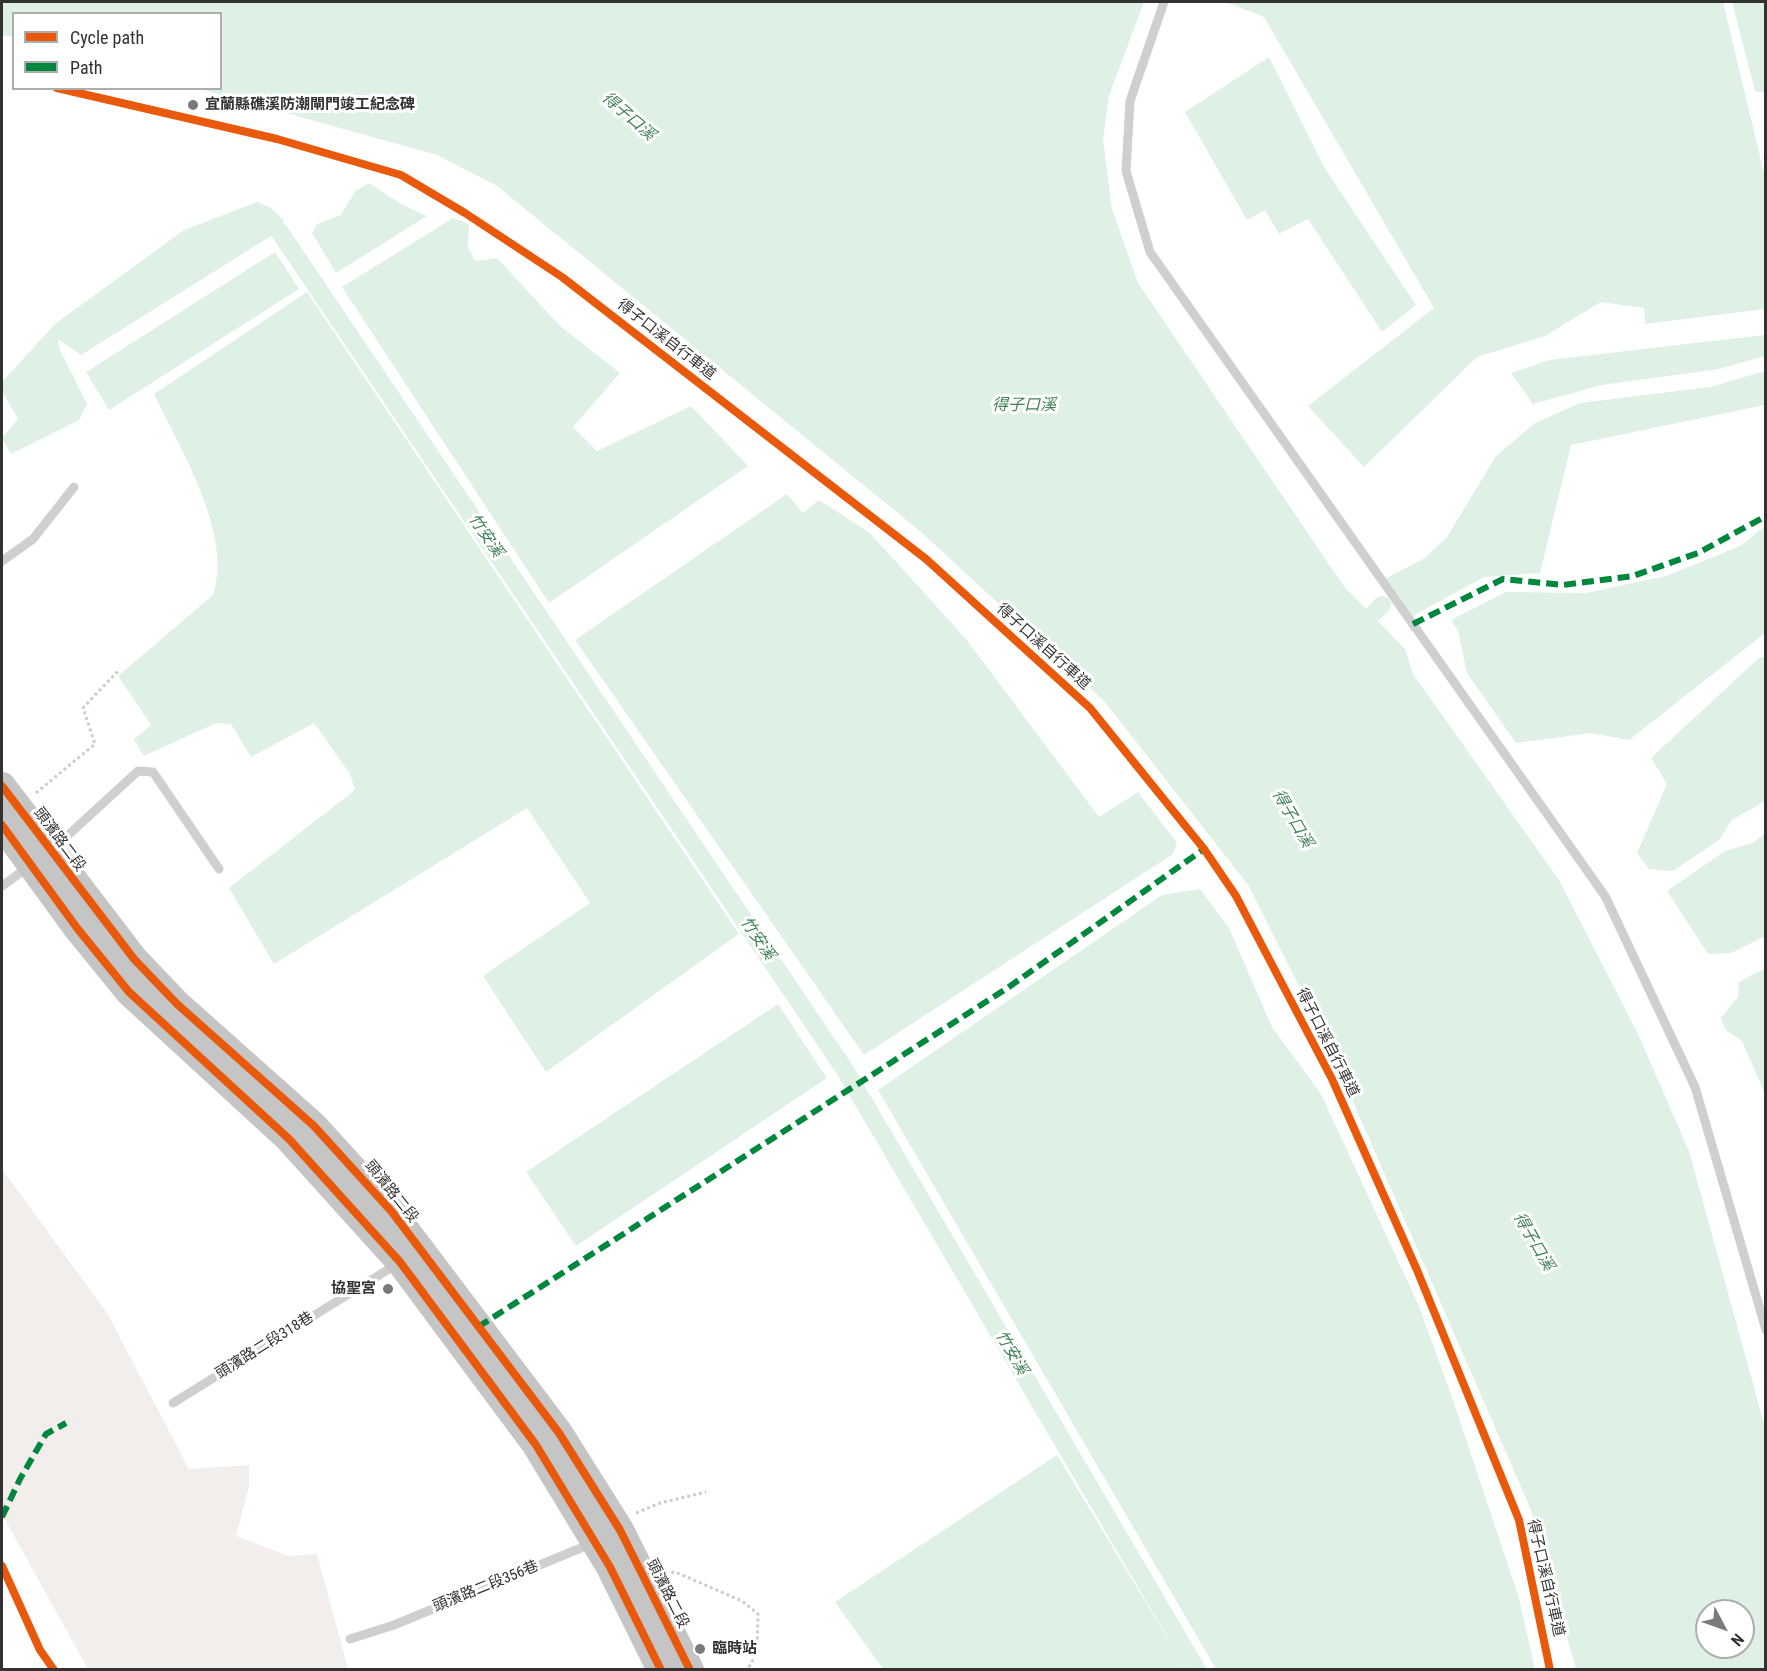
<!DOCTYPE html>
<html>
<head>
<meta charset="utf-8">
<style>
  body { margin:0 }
  #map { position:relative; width:1767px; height:1671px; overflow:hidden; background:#fff; font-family:"Roboto Condensed",sans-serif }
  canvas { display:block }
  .frame { position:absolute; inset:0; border:3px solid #323232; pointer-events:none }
  .legend { position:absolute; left:12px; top:12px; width:210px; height:78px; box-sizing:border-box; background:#fff; border:2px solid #adadad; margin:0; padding:8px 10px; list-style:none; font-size:18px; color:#323232 }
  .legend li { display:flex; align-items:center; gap:12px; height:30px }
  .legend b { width:30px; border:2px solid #adadad }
  .north { position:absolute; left:1695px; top:1599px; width:60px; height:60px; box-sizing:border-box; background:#fff; border:2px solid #adadad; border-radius:50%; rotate:131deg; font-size:16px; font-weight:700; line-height:24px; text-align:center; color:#323232 }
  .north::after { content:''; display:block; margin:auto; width:21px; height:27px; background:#7a7a7a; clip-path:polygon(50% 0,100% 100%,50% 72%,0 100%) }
</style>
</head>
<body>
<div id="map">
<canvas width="1767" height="1671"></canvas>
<div class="frame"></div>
<ul class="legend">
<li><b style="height:8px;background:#e8590c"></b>Cycle path</li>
<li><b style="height:8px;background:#00873e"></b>Path</li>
</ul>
<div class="north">N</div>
</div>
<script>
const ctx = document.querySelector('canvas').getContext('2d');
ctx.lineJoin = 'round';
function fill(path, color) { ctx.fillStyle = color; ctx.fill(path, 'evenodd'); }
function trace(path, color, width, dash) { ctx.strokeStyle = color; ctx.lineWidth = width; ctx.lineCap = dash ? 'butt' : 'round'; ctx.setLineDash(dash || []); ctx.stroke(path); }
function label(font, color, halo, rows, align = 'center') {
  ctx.font = font + ' "Roboto Condensed","Noto Sans TC",sans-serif'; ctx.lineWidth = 6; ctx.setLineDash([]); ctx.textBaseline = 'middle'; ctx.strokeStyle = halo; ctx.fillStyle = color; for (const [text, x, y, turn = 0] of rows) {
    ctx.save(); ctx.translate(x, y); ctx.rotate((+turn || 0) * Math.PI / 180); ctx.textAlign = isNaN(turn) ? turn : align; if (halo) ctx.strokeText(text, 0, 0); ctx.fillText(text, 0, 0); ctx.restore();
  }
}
const green = new Path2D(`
  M2,1169L107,1313L189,1469L249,1465V1486L236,1536L288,1556L317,1554L348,1669H88L2,1514Z`);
const water = new Path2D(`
  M2,2H1144L1109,96L1103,139L1112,209L1138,283L1343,585L1405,649L1413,674L1559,880L1638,1034L1689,1151L1765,1427V1669H1576L1531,1510L1327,1042L1248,885L1105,702L921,532L497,186L437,155L200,89L220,88V14H14L13,37L2,35ZM1707,1611H1743V1647H1707Z
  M1225,2H1723L1765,177V309L1645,324L1644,308L1601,302L1545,336L1477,357L1364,467L1308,406L1434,308L1264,17Z
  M1732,2H1765V93L1755,91Z
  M1269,57L1324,167L1416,305L1382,332L1308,219L1279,234L1265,210L1247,220L1185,112Z
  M369,183L401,204L427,216L336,273L312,233L317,224L341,215L355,191Z
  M257,202L271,208L284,220L279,231L81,355L58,339L59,348L87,404L79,420L11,454L2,438L18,419L2,391V382L55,324L184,230Z
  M453,218L469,224L468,247L475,261L497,258L559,325L620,373L573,427L597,451L691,406L748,466L549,603L342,287Z
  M275,252L299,289L109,410L86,372Z
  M307,292L739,934L546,1072L483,976L590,903L527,808L274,964L229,888L355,790L350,774L314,723L251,757L231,724L216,723L144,756L134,739L151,725L118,676L213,595C234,536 180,448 154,394Z
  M1764,335L1765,356L1719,369L1602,385L1533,404L1511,373L1549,360Z
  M1765,371V405L1571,445L1540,573L1484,577L1413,616L1386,578L1425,558L1447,537L1496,456L1535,423L1580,403L1710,387Z
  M787,494L803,513L819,500L870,533L966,639L1099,817L1138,792L1177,843L1173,854L864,1055L575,640Z
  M1765,526V633L1629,740L1591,733L1516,743L1467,673L1458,631L1451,620L1506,592L1586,593L1666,576L1740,546Z
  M1760,657H1765V801L1732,820L1719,840L1673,871L1649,869L1637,853L1667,784L1651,758Z
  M1765,833V936L1731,953L1708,954L1667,891L1725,851L1753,843Z
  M1200,889L1229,928L1272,1027L1321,1094L1419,1306L1455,1406L1519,1598L1535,1669H1216L878,1090L1162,895Z
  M1765,968V1094L1742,1041L1725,1029L1721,1018L1738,997L1739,982Z
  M778,1004L827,1078L576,1246L526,1172Z
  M1057,1455L1186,1669H883L835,1602Z`);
const canal = new Path2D(`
  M279,231L845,1070L1197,1670
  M1356,631L1382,605`);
const path = new Path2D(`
  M36,793L95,744L83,708L118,671
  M636,1513L660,1503L706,1492
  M669,1579L673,1572L680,1574L742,1601L758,1614L757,1653L747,1670`);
const service = new Path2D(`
  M1164,2L1130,101L1126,171L1150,252L1605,896L1695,1087L1766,1330
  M2,561L33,539L74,487
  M54,848L138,771L153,772L219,869
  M2,886L28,867
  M173,1403L397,1264
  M350,1639L394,1625L593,1543`);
const primary = new Path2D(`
  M2,786L134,959L177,1004L314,1126L392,1212L559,1433L620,1530L690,1670
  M2,825L77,928L129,992L289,1139L400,1262L536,1445L610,1567L661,1670`);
const quiet = new Path2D(`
  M1413,624L1503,579L1563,585L1633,576L1698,553L1766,516
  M478,1327L1006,989L1204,849
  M2,1517L20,1479L46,1434L66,1423`);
const cycleway = new Path2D(`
  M57,88L277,139L401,175L465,213L562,277L926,559L1090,708L1204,849L1236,896L1332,1079L1417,1270L1519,1520L1550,1670
  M2,786L134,959L177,1004L314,1126L392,1212L559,1433L620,1530L690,1670
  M2,825L77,928L129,992L289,1139L400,1262L536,1445L610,1567L661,1670
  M2,1566L40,1650L54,1670`);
const markers = [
  [193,105,6,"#7a7a7a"],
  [388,1289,6,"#7a7a7a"],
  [700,1649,6,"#7a7a7a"]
];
const poiNames = [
  ["宜蘭縣礁溪防潮閘門竣工紀念碑",205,105],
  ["協聖宮",376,1289,"right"],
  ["臨時站",712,1649]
];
const streetNames = [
  ["得子口溪自行車道",666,340,38],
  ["得子口溪自行車道",1043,647,42],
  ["頭濱路二段",59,840,53],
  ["得子口溪自行車道",1327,1043,63],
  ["頭濱路二段",391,1192,51],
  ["頭濱路二段318巷",265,1346,-32],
  ["得子口溪自行車道",1545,1578,77],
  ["頭濱路二段356巷",486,1587,-22],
  ["頭濱路二段",667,1594,63]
];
const waterNames = [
  ["得子口溪",628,117,41],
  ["得子口溪",1024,406],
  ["竹安溪",485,536,56],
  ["得子口溪",1292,819,60],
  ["竹安溪",757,939,56],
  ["得子口溪",1533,1242,60],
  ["竹安溪",1011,1353,60]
];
fill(green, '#f2eeec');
fill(water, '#dff1e5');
trace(canal, '#dff1e5', 18);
trace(path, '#cdcdcd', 3, [3, 3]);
trace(service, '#cfcfcf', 9);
trace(primary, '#c5c5c5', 28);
trace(quiet, '#00873e', 6, [12, 6]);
trace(cycleway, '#e8590c', 8);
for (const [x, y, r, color] of markers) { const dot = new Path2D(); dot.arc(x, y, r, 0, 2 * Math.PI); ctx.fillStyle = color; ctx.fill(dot); trace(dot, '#fff', 2); }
label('bold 15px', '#323232', '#fff', poiNames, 'left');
label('15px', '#323232', '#fff', streetNames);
label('italic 16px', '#418257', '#fff', waterNames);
</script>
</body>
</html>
